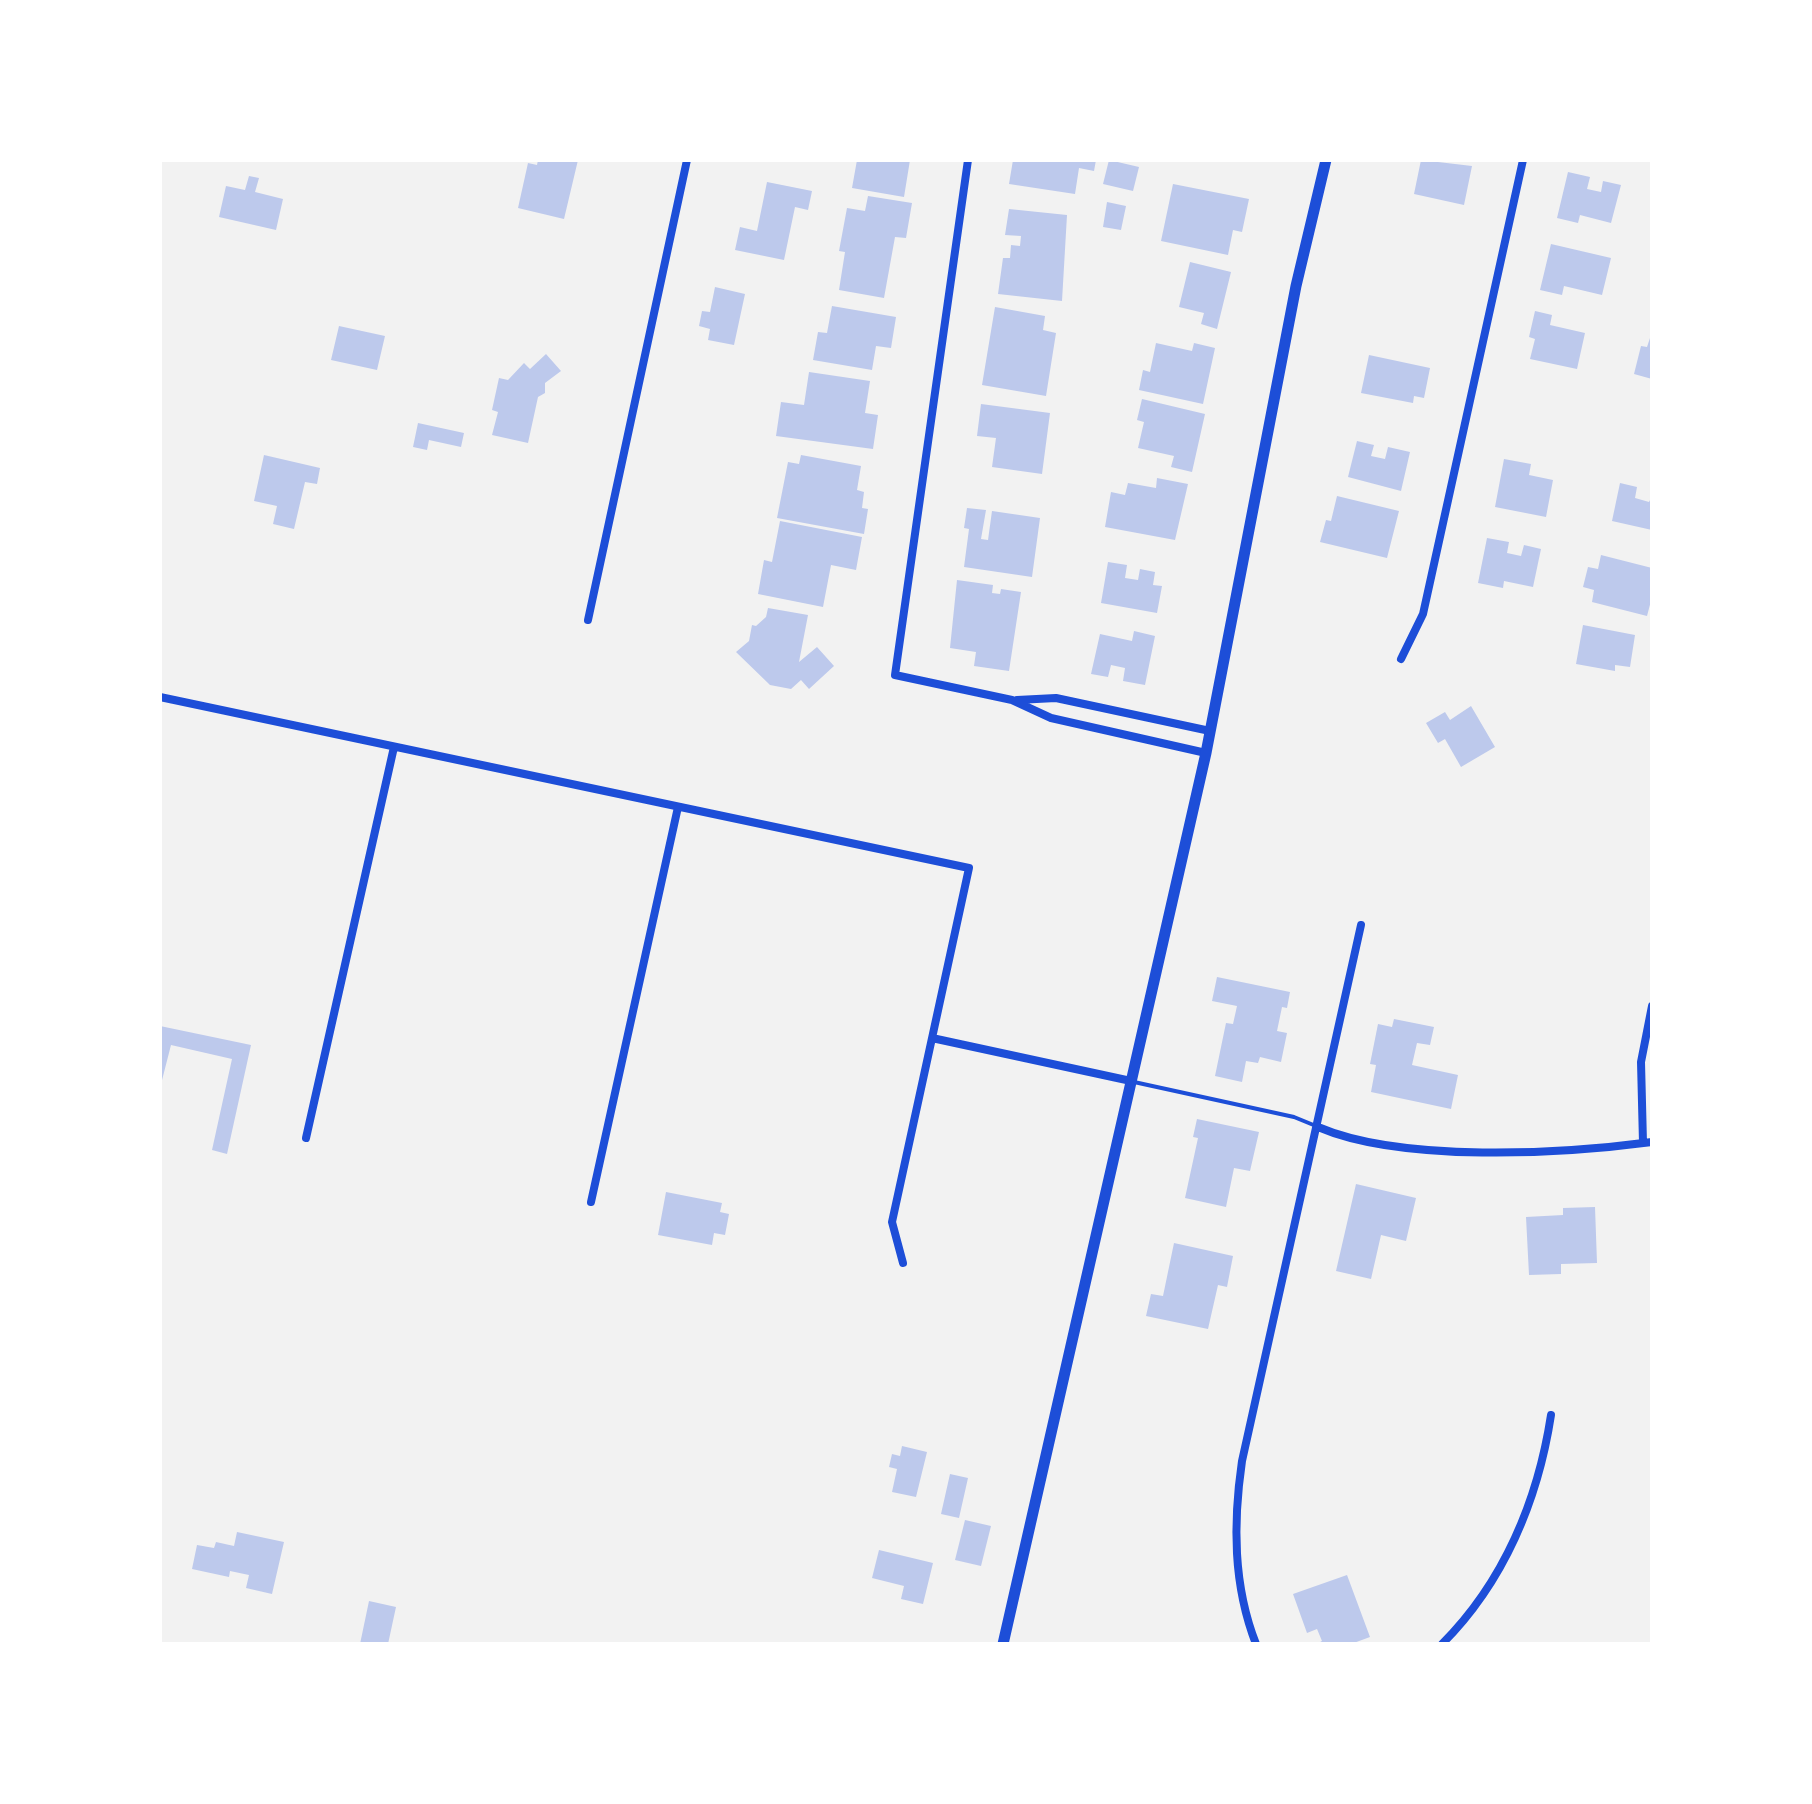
<!DOCTYPE html>
<html>
<head>
<meta charset="utf-8">
<style>
  body { margin:0 }
  #map { position:relative; width:1812px; height:1804px; overflow:hidden; background:#f2f2f2; font-family:Helvetica,sans-serif }
  canvas { display:block }
  .frame { position:absolute; inset:0; border:162px solid #fff; pointer-events:none }
</style>
</head>
<body>
<div id="map">
<canvas width="1812" height="1804"></canvas>
<div class="frame"></div>
</div>
<script>
const ctx = document.querySelector('canvas').getContext('2d');
ctx.lineJoin = 'round';
function fill(path, color) { ctx.fillStyle = color; ctx.fill(path, 'evenodd'); }
function trace(path, color, width, dash) { ctx.strokeStyle = color; ctx.lineWidth = width; ctx.lineCap = dash ? 'butt' : 'round'; ctx.setLineDash(dash || []); ctx.stroke(path); }
const building = new Path2D(`
  M538,160H578L564,219L518,208L528,163L537,165Z
  M857,160H910L904,197L852,188Z
  M1013,160H1096L1094,171L1079,168L1075,194L1009,184Z
  M1109,160L1139,167L1133,191L1103,184Z
  M1421,160L1472,166L1464,205L1414,194Z
  M1568,172L1590,177L1587,189L1601,192L1603,181L1621,185L1611,223L1580,215L1578,223L1557,218Z
  M249,176L259,178L255,192L283,199L276,230L219,217L226,186L245,190Z
  M767,182L812,191L808,210L795,207L784,260L735,250L740,227L757,231Z
  M1173,184L1249,199L1242,232L1233,230L1228,255L1161,241Z
  M868,196L912,203L906,238L895,237L884,298L839,290L845,252L839,251L847,208L865,211Z
  M1107,202L1126,206L1121,230L1103,227Z
  M1009,209L1067,215L1062,301L998,294L1003,258H1010L1011,245L1020,246L1021,236L1005,235Z
  M1551,244L1611,258L1602,295L1564,286L1562,295L1540,290Z
  M1190,262L1231,272L1217,329L1201,324L1204,313L1179,307Z
  M715,287L745,294L734,345L708,340L710,329L699,326L702,311L710,312Z
  M832,306L896,317L891,348L876,346L872,370L813,360L818,332L827,333Z
  M995,307L1045,316L1043,330L1056,333L1046,396L982,385Z
  M1535,311L1552,315L1550,325L1585,333L1577,369L1530,359L1535,339L1529,337Z
  M339,326L385,336L377,370L331,360Z
  M1652,332V379L1634,374L1641,346L1647,347Z
  M1156,343L1192,351L1194,343L1215,348L1203,404L1139,390L1143,370L1150,372Z
  M546,354L561,371L545,383V393L538,397L528,443L492,435L498,412L492,410L499,378L508,380L524,363L530,369Z
  M1369,355L1430,368L1424,398L1414,396L1413,403L1361,393Z
  M809,372L870,381L865,413L878,415L873,449L776,436L781,402L804,405Z
  M1142,399L1205,414L1192,472L1171,467L1174,456L1138,448L1144,422L1137,420Z
  M981,404L1050,413L1042,474L992,467L996,438L977,436Z
  M418,423L464,433L461,447L429,440L427,450L413,447Z
  M1357,441L1374,445L1371,456L1385,459L1388,447L1410,452L1401,491L1348,477Z
  M264,455L320,468L317,484L305,482L294,529L273,524L277,506L254,501Z
  M801,455L861,466L857,490L864,492L862,508L868,509L864,534L777,518L788,462L799,464Z
  M1504,459L1531,464L1529,475L1553,480L1546,517L1495,507Z
  M1157,478L1188,484L1175,540L1105,527L1111,492L1125,495L1128,483L1156,488Z
  M1620,483L1637,487L1635,498L1649,502L1652,496V530L1612,521Z
  M1337,496L1399,511L1387,558L1320,542L1326,520L1331,521Z
  M967,508L986,510L981,539L988,540L992,511L1040,518L1032,577L964,567L969,529L964,528Z
  M780,521L862,537L856,570L831,565L823,607L758,594L764,560L772,562Z
  M1487,538L1509,542L1507,553L1521,556L1524,545L1541,549L1533,587L1504,581L1503,588L1478,583Z
  M1601,555L1652,568V597L1647,616L1592,602L1594,590L1583,587L1588,567L1598,569Z
  M1108,562L1127,565L1125,578L1138,580L1140,569L1155,572L1153,585L1162,586L1157,613L1101,603Z
  M957,580L993,585L992,593L1000,594L1001,589L1021,592L1009,671L974,666L976,652L950,648Z
  M768,608L808,615L799,662L817,647L834,666L809,689L801,680L791,689L770,685L736,652L749,641L752,625L756,626L766,617Z
  M1583,625L1635,635L1630,667L1615,665V671L1576,664Z
  M1134,631L1155,636L1145,685L1123,681L1125,668L1111,665L1108,677L1091,674L1100,634L1132,641Z
  M1471,706L1495,747L1461,767L1445,739L1438,743L1426,723L1445,712L1450,720Z
  M1217,977L1290,992L1287,1008L1282,1007L1277,1031L1287,1033L1281,1062L1260,1057L1258,1063L1246,1061L1242,1082L1215,1076L1226,1023L1233,1024L1237,1006L1212,1001Z
  M1394,1019L1434,1027L1430,1045L1417,1043L1412,1065L1458,1075L1451,1109L1371,1092L1376,1065L1370,1064L1378,1024L1392,1027Z
  M160,1026L251,1045L227,1154L212,1150L232,1059L171,1045L160,1088Z
  M1197,1119L1259,1132L1250,1171L1234,1168L1226,1207L1185,1198L1198,1138L1193,1137Z
  M1356,1184L1416,1198L1406,1241L1381,1235L1371,1279L1336,1271Z
  M666,1192L722,1203L720,1212L729,1214L725,1235L714,1233L712,1245L658,1235Z
  M1595,1207L1597,1263L1561,1264V1274L1529,1275L1526,1217L1563,1215V1208Z
  M1174,1243L1233,1256L1227,1287L1218,1285L1208,1329L1146,1316L1151,1294L1163,1296Z
  M902,1446L927,1452L916,1497L892,1492L897,1469L889,1467L892,1454L900,1456Z
  M950,1474L968,1478L959,1518L941,1514Z
  M965,1520L991,1526L981,1566L955,1560Z
  M237,1532L284,1542L272,1594L246,1588L249,1575L230,1571L229,1577L192,1569L197,1545L214,1548L216,1542L234,1546Z
  M879,1550L933,1563L923,1604L901,1599L904,1586L872,1578Z
  M1347,1575L1370,1637L1351,1644H1316L1322,1641L1317,1629L1307,1633L1293,1594Z
  M369,1601L396,1607L388,1644H360Z`);
const service = new Path2D(`
  M1134,1082L1294,1117L1316,1126`);
const minor = new Path2D(`
  M968,160L895,675L1012,700L1051,718L1206,753
  M588,620L687,160
  M1401,659L1423,614L1523,160
  M160,697L969,868L892,1222L903,1263
  M1017,700L1056,698L1210,731
  M932,1038L1131,1081
  M1318,1127C1402,1163 1561,1154 1652,1142
  M306,1138L394,747
  M1643,1143L1641,1062L1652,1006
  M591,1202L678,807
  M1256,1644C1233,1585 1233,1523 1242,1461L1361,925
  M1442,1644C1504,1582 1538,1500 1551,1415`);
const tertiary = new Path2D(`
  M1003,1644L1206,753L1296,286L1326,160`);
fill(building, '#bdc9ec');
trace(service, '#1d4ed8', 4);
trace(minor, '#1d4ed8', 8);
trace(tertiary, '#1d4ed8', 11);
</script>
</body>
</html>
